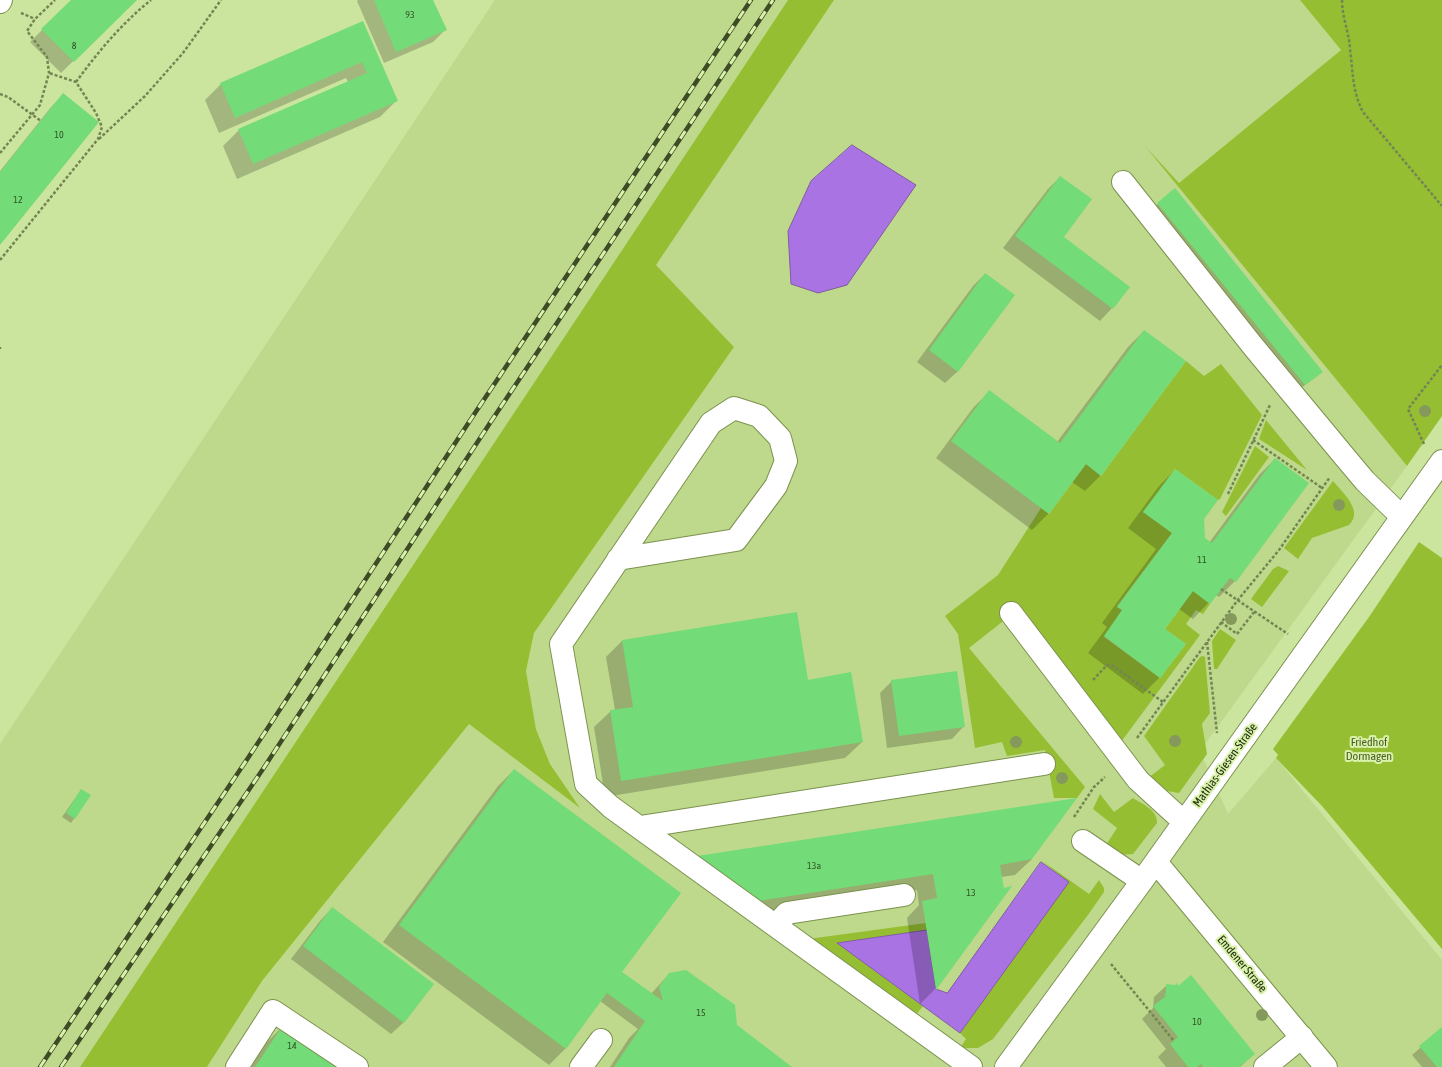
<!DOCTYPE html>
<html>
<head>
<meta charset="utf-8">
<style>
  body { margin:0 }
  canvas { display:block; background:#cbe49e }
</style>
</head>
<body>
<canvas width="1442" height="1067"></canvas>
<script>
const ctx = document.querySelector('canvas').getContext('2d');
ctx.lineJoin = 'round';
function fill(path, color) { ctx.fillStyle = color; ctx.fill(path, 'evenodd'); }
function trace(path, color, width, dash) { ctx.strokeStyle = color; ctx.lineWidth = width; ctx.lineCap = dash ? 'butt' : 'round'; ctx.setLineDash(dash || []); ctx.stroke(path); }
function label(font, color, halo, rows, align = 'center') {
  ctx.font = font + ' "Asap Condensed",sans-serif'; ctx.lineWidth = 4; ctx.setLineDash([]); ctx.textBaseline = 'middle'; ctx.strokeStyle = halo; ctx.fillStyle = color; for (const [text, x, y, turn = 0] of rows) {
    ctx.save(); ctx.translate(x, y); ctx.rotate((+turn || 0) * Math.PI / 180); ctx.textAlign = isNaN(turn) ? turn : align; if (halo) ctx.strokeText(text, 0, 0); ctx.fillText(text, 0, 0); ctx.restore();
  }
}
const built = new Path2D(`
  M495,0H788L80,1067H0V744Z
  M834,0H1300L1341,50L1179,183L1153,155L1407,466L1200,751L1228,814L1276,758L1442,960V1067H207L262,981L469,724L579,807L550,764L536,729L526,671L534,633L734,347L655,265Z`);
const green = new Path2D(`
  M788,0H834L656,265L734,347L534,633L526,671L536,729L550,764L580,808L469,724L262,981L207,1067H80Z
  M1300,0H1442V416L1407,466L1145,146L1179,183L1341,50Z
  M1186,361L1204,376L1221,364L1262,415L1220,499L1218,500L1175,469L1143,512L1172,533L1117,606L1122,610L1104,637L1160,678L1186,644L1165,629L1193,591L1210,604L1203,614L1196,610L1186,624L1200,635L1121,742L1021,607L969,648L1085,787L1077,798H1054L1045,750L1007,756L1002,742L975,748L958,634L945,616L998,575L1041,508L1049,514L1086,464L1101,476Z
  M1266,420L1307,470L1259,439Z
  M1255,446L1269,457L1226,516L1222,512Z
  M1333,481C1343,493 1364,511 1349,525L1312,538L1298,559L1284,548Z
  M1419,542L1442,558V949L1322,806L1276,758L1278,755L1273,749L1369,617Z
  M1278,566L1289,571L1262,607L1251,599L1273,569Z
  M1220,629L1236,640L1217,669H1214L1212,641Z
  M1203,656L1205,657L1210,713L1202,724L1207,754L1179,793L1167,791L1148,778L1165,765L1144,736L1200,657Z
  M1100,794L1114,812L1133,798C1142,804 1158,810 1157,823L1133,854L1120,855L1106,845L1117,828L1093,809Z
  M1041,860L1089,894L1099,880L1104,888V892L1088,915L993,1039L978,1048H960L966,1039L960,1033L1068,882Z
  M926,923L927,930L837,943L923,1006L915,1016L808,939Z`);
const water = new Path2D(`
  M852,145L916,185L847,285L818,293L791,284L788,231L811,181Z
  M1041,862L1069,882L960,1033L837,943L927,930L936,989L947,993Z`);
const shadow = new Path2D(`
  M72,0H135L61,73L30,42Z
  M358,0H432L445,30L433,42L384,63L357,1Z
  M362,23L396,101L380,117L237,179L223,146L239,130L348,82L346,78L219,133L205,100L221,84Z
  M63,95L0,244V171L51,107Z
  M1060,177L1062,238L1112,308L1100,321L1003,248L1048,189Z
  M1158,204L1317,376L1301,388L1154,207Z
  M985,274L958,371L945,383L917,362L973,286Z
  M1144,331L1101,475L1085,491L1072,482L1048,514L1032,530L936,458L973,408L989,392L1057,442L1128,347Z
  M1275,459L1235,581L1219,597L1216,595L1193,619L1179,609L1164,629L1184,644L1159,678L1143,694L1088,653L1107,627L1102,623L1156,549L1128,528L1159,486L1175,470L1203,518L1204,539L1209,543L1259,475Z
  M622,641L807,681L862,742L845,758L605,797L594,727L611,711L615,710L606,657Z
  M892,681L964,726L952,739L887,748L880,693Z
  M514,770L621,972L651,994L669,974L791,1067H610L629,1038L638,1029L600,1001L565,1049L549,1065L383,942L498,786Z
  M81,790L90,795L71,823L62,817Z
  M698,857L1032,859L1015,875L1001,877L1003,889L1010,888L935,989L920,1004L907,918L919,905L917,890L742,916L682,872Z
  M332,908L404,1022L391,1034L291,959L320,921Z
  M1167,985L1254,1054L1240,1067H1166L1158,1057L1166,1049L1142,1019L1153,1008L1154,997Z
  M283,1026L345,1067H251L267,1042Z
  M1442,1029V1067H1422L1412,1055Z`);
const building = new Path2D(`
  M71,0H137L74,62L41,29Z
  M374,0H433L447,30L396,52Z
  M363,21L398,101L253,164L238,129L367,73L362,62L235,118L220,83Z
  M63,93L99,122L0,245V172Z
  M1060,176L1092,199L1064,237L1130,287L1113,309L1015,236Z
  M1175,188L1323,372L1305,385L1157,203Z
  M985,273L1015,295L958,372L929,350Z
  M1144,330L1186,361L1101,476L1086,464L1049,514L951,441L989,390L1060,443Z
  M1275,458L1309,483L1236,582L1230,578L1210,604L1193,591L1165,629L1186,644L1160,678L1104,636L1122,610L1117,607L1172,533L1143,512L1175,469L1218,500L1204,519L1205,538L1212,543Z
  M797,612L808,680L851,672L863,742L621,781L610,710L633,707L622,640Z
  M957,671L965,727L899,736L891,680Z
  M514,769L681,893L622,972L663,1001L659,987L669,973L686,970L735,1005L737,1025L792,1067H614L645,1021L607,993L566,1049L399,925Z
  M81,789L91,795L75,819L66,813Z
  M1077,798L1032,859L1000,865L1004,888L1012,886L936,990L922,901L937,898L933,874L758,901L697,856Z
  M332,907L434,984L404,1023L303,946Z
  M1191,975L1255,1054L1239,1067H1203L1201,1064L1197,1067H1188L1170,1044L1178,1037L1153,1006L1166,996L1164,994L1166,993V984L1175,985L1177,983L1178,986Z
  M283,1025L347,1067H255Z
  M1442,1027V1067H1437L1419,1046Z`);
const path = new Path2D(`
  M1342,0C1342,17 1349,32 1350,49C1353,71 1352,91 1363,112L1442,206
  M21,13L35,19
  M76,82C98,52 121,24 151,0
  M0,94L8,97L41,121
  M99,139L145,96L183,53L221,0
  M0,153L40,105L49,73L47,57L27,31L35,19L55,0
  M0,260L98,139L102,127L96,113L76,82L49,73
  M0,347V349
  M1253,440L1322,488
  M1424,444L1408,409L1442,365
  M1228,494L1270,405
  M1221,589L1288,634
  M1221,622L1237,634L1254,612
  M1207,642L1217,733
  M1093,680L1107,665L1113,666L1163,702
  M1137,738L1237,601L1279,550L1330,477
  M1074,817L1094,787L1105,777
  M1111,964L1174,1041`);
const minor = new Path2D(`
  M0,2L1,0
  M1123,182L1252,345L1344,456L1365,481L1402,517
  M618,559L736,540L776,486L786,461L780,438L759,416L734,408L711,423L561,644L586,784L611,807L971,1067
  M1011,613L1138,780L1184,822
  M640,827L1044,764
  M1083,841L1142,881
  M1156,862L1326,1067
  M776,925L787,913L904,895
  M237,1067L273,1011L357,1067
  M581,1067L601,1040
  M1006,1067L1142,881L1442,461
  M1265,1067L1302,1037`);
const rail = new Path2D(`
  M40,1067L248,758L475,413L751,0
  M61,1067L263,769L490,423L773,0`);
const trees = [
  [1425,411],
  [1339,505],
  [1231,619],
  [1175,741],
  [1016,742],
  [1062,778],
  [1262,1015]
];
const numberNames = [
  ["93",410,15],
  ["8",74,46],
  ["10",59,135],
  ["12",18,200],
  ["11",1202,560],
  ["13a",814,866],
  ["13",971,893],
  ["15",701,1013],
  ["10",1197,1022],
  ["14",292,1046]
];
const parkNames = [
  ["Friedhof",1369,742],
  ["Dormagen",1369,756]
];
const streetNames = [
  ["Mathias-Giesen-Straße",1225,765,-54],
  ["Emdener Straße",1242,964,50]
];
fill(built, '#bed98b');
fill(green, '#96be33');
fill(water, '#aa73e4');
trace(water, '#805ca3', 1);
fill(shadow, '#0003');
fill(building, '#73db77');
trace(minor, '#7b924f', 24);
trace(path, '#748554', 2.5, [3, 2]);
trace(minor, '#fff', 22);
trace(rail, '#3f4b27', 4.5);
trace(rail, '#d8f2aa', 3, [9]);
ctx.fillStyle = '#85995d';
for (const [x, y] of trees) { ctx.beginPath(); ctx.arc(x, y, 6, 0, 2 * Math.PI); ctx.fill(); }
label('10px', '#335426', null, numberNames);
label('12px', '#4b5c27', '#d8f2aa', parkNames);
label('12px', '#1e270b', '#d8f2aa', streetNames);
</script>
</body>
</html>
